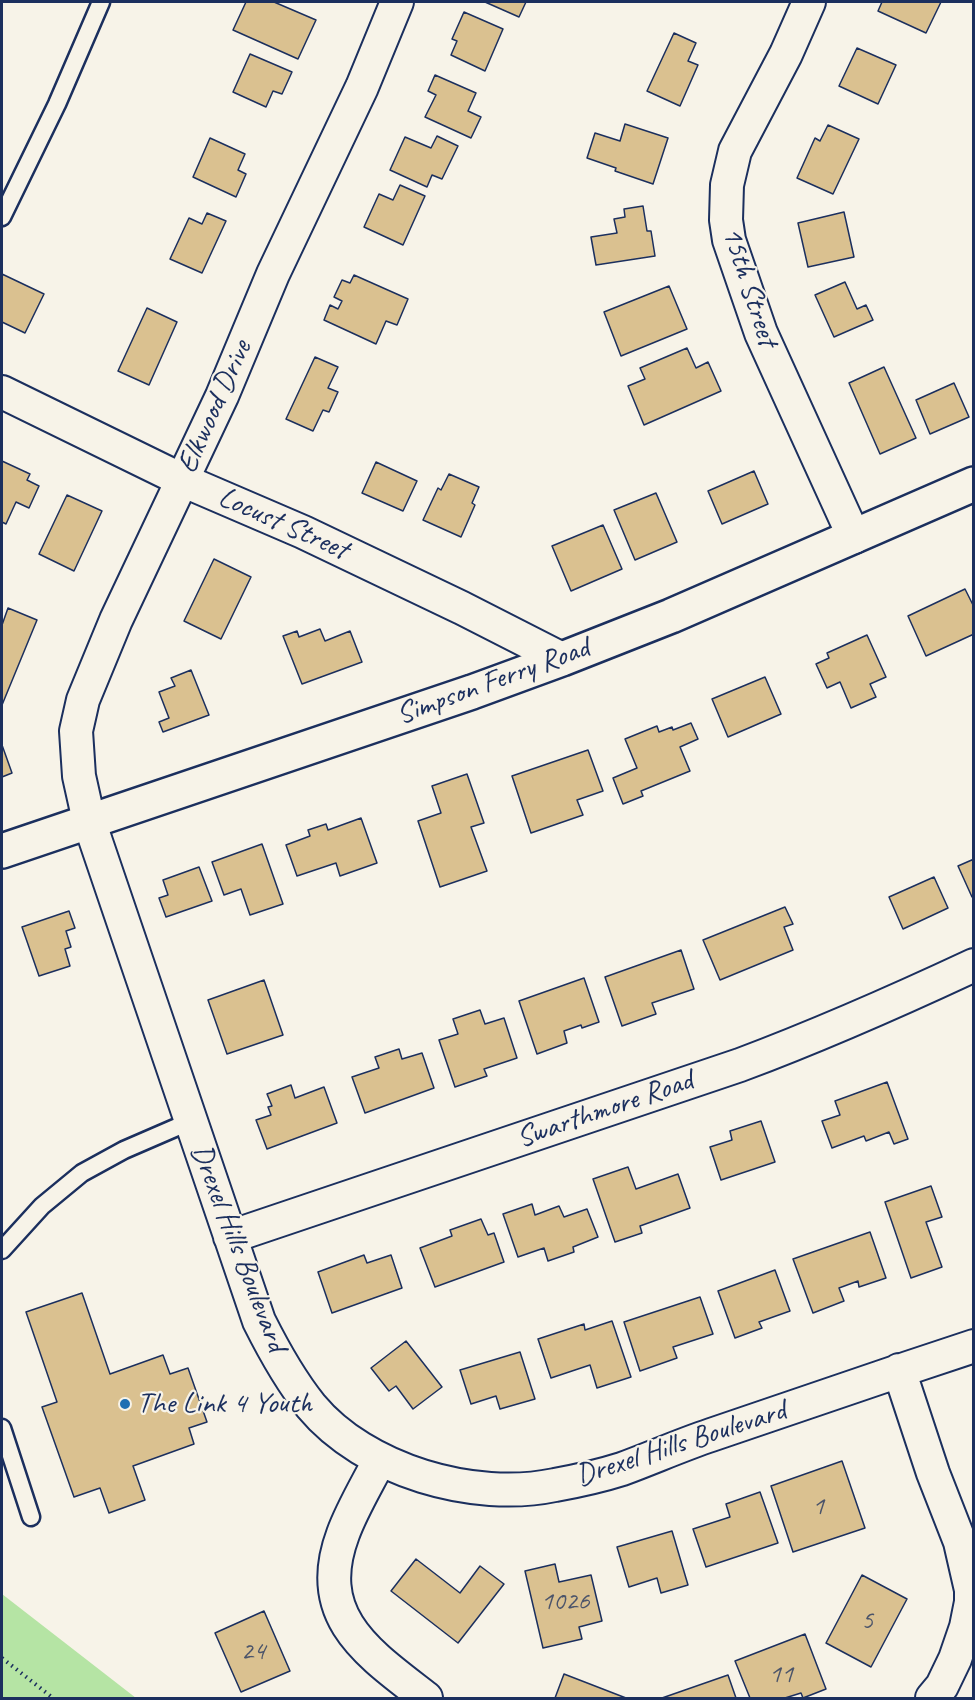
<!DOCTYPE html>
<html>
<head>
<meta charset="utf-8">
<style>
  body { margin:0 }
  #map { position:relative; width:975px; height:1700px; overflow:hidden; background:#f7f3e8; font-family:Caveat,sans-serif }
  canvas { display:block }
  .frame { position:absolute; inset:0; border:3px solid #1b2f5e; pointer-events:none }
</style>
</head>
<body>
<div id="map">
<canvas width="975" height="1700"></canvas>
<div class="frame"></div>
</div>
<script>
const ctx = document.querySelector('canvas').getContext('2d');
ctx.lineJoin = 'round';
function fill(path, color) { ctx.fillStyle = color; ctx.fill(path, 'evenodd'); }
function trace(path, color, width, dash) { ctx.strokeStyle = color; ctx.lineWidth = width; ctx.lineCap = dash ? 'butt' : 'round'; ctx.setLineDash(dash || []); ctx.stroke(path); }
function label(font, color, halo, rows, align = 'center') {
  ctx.font = font + ' Caveat,sans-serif'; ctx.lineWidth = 4.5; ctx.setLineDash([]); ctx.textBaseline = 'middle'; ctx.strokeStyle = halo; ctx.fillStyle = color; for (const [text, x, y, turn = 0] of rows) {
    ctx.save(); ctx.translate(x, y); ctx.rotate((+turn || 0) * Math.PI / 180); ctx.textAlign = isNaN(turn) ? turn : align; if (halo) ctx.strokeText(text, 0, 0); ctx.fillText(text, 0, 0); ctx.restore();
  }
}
const green = new Path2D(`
  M2,1594L136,1698H2Z`);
const building = new Path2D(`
  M246,2H274L316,20L298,59L233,30Z
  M485,2H526L519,17Z
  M882,2H941L926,33L878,11Z
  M464,12L503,29L485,71L451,55L457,41L452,39Z
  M674,33L696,43L688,61L698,65L680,106L647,91Z
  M857,48L896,65L878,104L839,86Z
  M250,54L292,72L282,94L273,91L266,107L233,92Z
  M435,75L476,93L468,111L481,117L471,138L425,117L436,95L428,91Z
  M625,124L668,138L653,184L615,171L616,168L587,158L595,133L620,141Z
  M828,125L859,139L833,194L797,178L815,138L820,141Z
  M437,136L458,146L442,179L432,175L427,187L390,170L405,137L431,148Z
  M210,138L245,154L238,170L246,174L236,197L193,177Z
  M400,185L425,196L403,245L364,227L379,194L393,200Z
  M643,206L647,231H651L655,256L596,265L591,237L617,233L614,219L625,217L624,209Z
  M844,212L854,257L808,267L798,223Z
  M207,213L226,221L202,273L170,259L189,218L202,224Z
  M2,274L44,294L25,333L2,322Z
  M354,275L408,299L397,325L386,321L376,344L324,320L330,305L338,309L342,301L334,297L342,280L350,283Z
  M845,282L857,309L866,305L873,320L834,337L815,295Z
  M669,286L687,329L621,356L604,312Z
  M147,308L177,322L149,385L118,371Z
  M687,348L696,368L708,362L721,391L644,425L628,386L645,379L640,368Z
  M315,357L338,367L328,388L338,392L329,412L323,410L313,431L286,419Z
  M884,367L916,438L880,454L849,383Z
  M954,383L969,417L930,434L916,400Z
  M2,461L30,474L27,480L39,486L29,508L16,502L6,524L2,522Z
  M376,462L417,481L403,511L362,493Z
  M754,471L768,504L722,524L708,491Z
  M449,474L479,487L472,503L475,505L461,537L423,520L438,488L441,490Z
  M656,493L677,542L635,560L614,510Z
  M67,495L102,511L74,571L39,554Z
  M603,525L622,569L571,591L552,546Z
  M214,559L251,577L221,639L184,621Z
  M965,589L974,607V634L926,656L908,616Z
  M8,608L37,620L2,705V625Z
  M320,629L325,641L350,631L362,662L302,684L283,636L297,631L299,637Z
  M867,635L886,677L870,684L876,697L851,708L840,682L827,688L816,664L829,658L827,653Z
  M191,670L209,715L163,732L159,722L169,718L159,692L175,686L171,678Z
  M765,677L781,714L728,737L712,699Z
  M691,723L698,739L680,747L690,771L641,791L643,796L623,804L613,778L637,768L625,739L657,726L659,732L672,727L673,730Z
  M2,745L12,773L2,777Z
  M588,750L603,791L577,800L583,815L531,833L512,776Z
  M467,774L484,823L471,827L487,871L440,887L418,821L441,813L432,786Z
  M361,818L377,863L340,876L336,863L297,876L286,845L310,836L308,830L326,824L328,830Z
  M262,844L283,904L250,915L241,889L224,895L212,862Z
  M974,859V896L972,897L958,866Z
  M199,867L212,901L166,917L159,898L168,895L163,880Z
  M934,877L948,908L903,929L889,897Z
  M785,907L793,924L784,927L793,950L720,980L703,940Z
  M69,911L75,928L66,931L71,947L65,949L70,966L39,976L22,927Z
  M681,950L694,989L652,1003L656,1014L622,1026L605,977Z
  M584,978L599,1022L582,1028L581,1025L564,1031L567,1043L537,1054L519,1001Z
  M264,980L283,1035L227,1054L208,1000Z
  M480,1010L485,1024L504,1018L517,1058L484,1069L487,1076L455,1087L439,1040L458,1034L453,1019Z
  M399,1049L402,1059L422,1053L434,1088L365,1113L352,1077L379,1068L375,1057Z
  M887,1082L908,1139L894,1144L889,1132L866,1141L864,1136L832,1148L822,1121L840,1115L835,1101Z
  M291,1085L295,1098L324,1087L337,1123L267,1149L256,1120L271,1115L268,1107L272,1106L267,1094Z
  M761,1121L775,1162L721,1180L710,1147L732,1140L730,1131Z
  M628,1167L636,1189L678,1174L690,1208L640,1226L642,1233L615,1242L593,1179Z
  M931,1186L942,1217L926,1222L942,1267L911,1278L885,1202Z
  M532,1204L535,1215L559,1206L564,1217L587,1209L598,1237L573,1247L574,1252L548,1261L544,1248L518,1257L503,1214Z
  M481,1219L488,1235L494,1233L504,1262L435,1287L420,1248L452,1236L450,1230Z
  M870,1232L886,1278L859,1287L858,1281L839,1288L844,1301L813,1313L793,1259Z
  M364,1255L367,1263L391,1255L402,1288L332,1313L318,1272Z
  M775,1270L790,1311L759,1322L762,1328L735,1338L718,1291Z
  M82,1293L110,1374L163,1355L170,1374L188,1368L207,1422L189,1428L194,1444L133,1466L145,1500L109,1513L100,1488L74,1497L42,1407L57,1402L26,1312Z
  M700,1297L713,1334L673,1347L677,1358L640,1371L624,1322Z
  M612,1321L631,1377L597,1388L590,1365L551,1378L538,1339L584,1324L585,1330Z
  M406,1341L442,1387L413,1409L396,1386L389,1391L371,1368Z
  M520,1352L535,1399L500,1409L496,1396L471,1404L460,1370Z
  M842,1461L865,1528L793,1552L771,1486Z
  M760,1492L778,1543L706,1567L693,1529L730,1517L726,1504Z
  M672,1531L688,1585L661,1593L657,1578L629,1587L617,1547Z
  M416,1559L460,1593L480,1566L504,1584L458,1643L391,1591Z
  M555,1564L559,1582L591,1575L602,1621L579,1627L582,1639L543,1648L525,1571Z
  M862,1575L907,1599L871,1667L826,1643Z
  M264,1611L290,1671L241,1692L215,1633Z
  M805,1634L826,1689L803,1698L801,1693L785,1698H750L735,1661Z
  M564,1674L626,1698H555Z
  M728,1675L736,1698H662Z`);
const path = new Path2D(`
  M2,1658L53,1698`);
const service = new Path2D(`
  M2,217L57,104L101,2
  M2,1250L42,1206L82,1173L124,1150L191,1121
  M2,1428L31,1517`);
const minor = new Path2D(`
  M397,2L362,87L273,274L222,396L116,620L83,700L76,731L79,776L89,821L259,1321C274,1351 290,1380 311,1406C365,1471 474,1502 555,1485C577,1481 600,1476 622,1469C652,1458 681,1445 711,1435C798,1405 886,1375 974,1346
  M809,2L786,54L735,151L727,185L726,220L729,240L761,333L854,537
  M2,392L182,480L303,532L462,608L562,659
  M230,1237L740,1065C820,1035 897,1001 974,965
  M899,1370L933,1473L960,1542L971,1590V1602L966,1627L955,1659L942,1686L932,1698
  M380,1459C368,1483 352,1509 343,1534C312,1617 368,1653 426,1698`);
const secondary = new Path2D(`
  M2,851L472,692L562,659L671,616L974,484`);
const markers = [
  [125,1404,6,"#1f6fb2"]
];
const numberNames = [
  ["1",818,1507],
  ["1026",565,1602],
  ["5",867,1621],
  ["24",253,1652],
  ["11",781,1675]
];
const streetNames = [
  ["15th Street",749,287,72],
  ["Elkwood Drive",215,407,-66],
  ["Locust Street",283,524,24],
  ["Simpson Ferry Road",493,682,-20],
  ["Swarthmore Road",605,1110,-19],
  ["Drexel Hills Boulevard",238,1248,69],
  ["Drexel Hills Boulevard",681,1444,-18]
];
const poiNames = [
  ["The Link 4 Youth",137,1404]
];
fill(green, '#b5e4a4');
fill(building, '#dac190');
trace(building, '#1b2f5e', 1.5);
trace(service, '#1b2f5e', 21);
trace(minor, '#1b2f5e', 36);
trace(secondary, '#1b2f5e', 38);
trace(path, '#1b2f5e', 4, [1.5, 4.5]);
trace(service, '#f7f3e8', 16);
trace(minor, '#f7f3e8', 32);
trace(secondary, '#f7f3e8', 33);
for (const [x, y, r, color] of markers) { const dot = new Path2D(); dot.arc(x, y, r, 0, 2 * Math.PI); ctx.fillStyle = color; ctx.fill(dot); trace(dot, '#f7f3e8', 2); }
label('27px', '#4b546a', null, numberNames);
label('30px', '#1b2f5e', '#f7f3e8', streetNames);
label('30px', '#1b2f5e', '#f7f3e8', poiNames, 'left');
</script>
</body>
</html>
